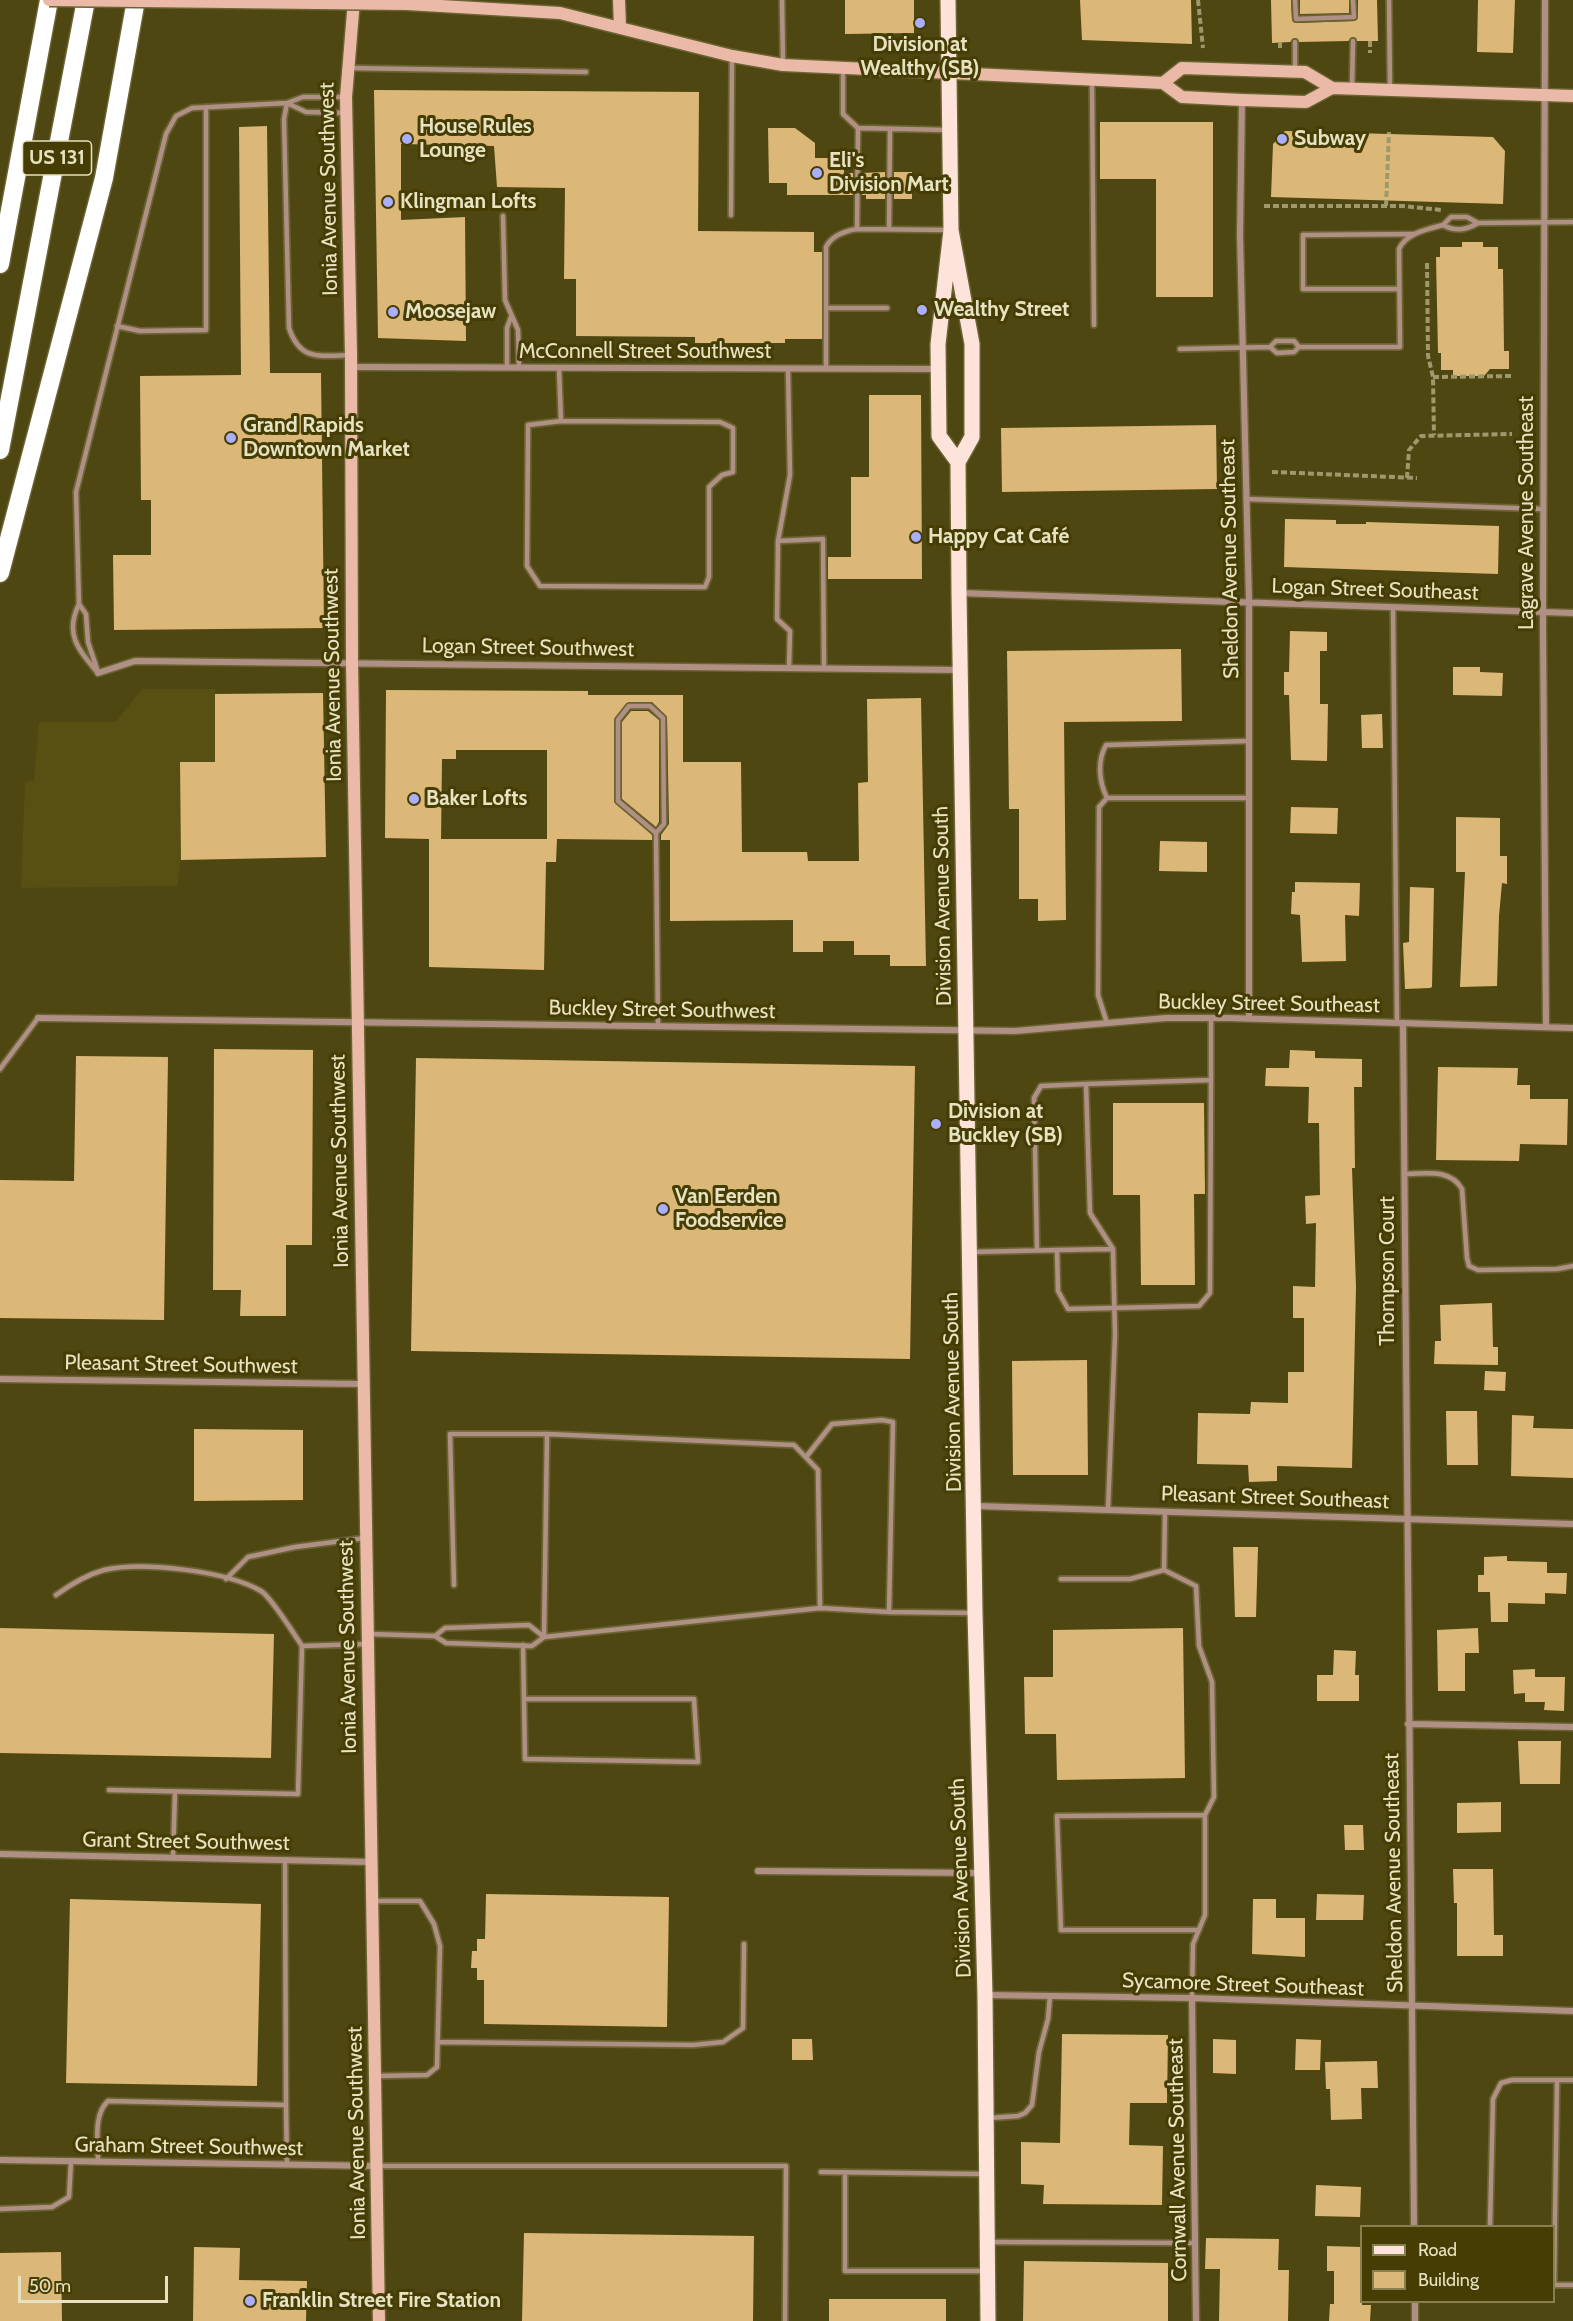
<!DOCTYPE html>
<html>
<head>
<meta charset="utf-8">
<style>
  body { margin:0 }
  #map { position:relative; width:1573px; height:2321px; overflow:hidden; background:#4f4712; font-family:Cabin,sans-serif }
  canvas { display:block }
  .legend { position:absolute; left:1360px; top:2225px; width:195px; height:78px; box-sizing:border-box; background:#453d04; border:2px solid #867f50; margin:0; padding:8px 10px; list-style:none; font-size:18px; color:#e7e2c1 }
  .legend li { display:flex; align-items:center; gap:12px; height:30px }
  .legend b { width:30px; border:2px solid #867f50 }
  .scale { position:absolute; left:18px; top:2276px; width:150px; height:27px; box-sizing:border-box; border:3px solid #e7e2c1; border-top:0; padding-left:8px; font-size:18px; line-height:21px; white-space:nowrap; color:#e7e2c1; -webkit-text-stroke:4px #453d04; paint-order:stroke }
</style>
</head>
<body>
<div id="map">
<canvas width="1573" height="2321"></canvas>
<ul class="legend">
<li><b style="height:8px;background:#fde3d9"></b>Road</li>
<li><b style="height:16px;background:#dcb878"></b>Building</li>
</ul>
<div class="scale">50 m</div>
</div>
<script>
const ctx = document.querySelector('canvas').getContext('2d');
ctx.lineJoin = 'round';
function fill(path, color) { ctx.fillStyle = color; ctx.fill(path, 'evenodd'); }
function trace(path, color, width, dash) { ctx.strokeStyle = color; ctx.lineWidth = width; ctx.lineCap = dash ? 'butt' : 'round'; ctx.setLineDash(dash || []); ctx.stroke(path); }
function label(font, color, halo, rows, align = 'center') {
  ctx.font = font + ' Cabin,sans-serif'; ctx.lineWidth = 6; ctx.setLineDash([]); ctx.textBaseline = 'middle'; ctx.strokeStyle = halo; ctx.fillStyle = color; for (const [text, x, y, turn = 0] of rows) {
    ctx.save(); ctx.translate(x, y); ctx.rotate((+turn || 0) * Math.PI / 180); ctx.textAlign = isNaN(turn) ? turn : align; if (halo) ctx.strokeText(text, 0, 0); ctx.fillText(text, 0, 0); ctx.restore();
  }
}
const built = new Path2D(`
  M142,689H215V762L180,763L181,860L177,886L21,888L25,782L34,781L39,722H116Z`);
const building = new Path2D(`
  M845,0H914V33L845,34Z
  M1080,0H1191L1192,44L1082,40Z
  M1271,0H1291L1292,20L1296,23L1355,21L1358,17V0H1377L1378,41H1357L1353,37L1348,41L1299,42L1294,38L1290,42L1272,43Z
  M1300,0H1349V13L1300,14Z
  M1478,0H1515L1513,53L1477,52Z
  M374,90L699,92L698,231L814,232V252H822V339H785V343H695V337L576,336V279H564L565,188L497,187L494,146L401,144V220L465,217L466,341L378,338Z
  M1100,122H1213V297H1156V179H1100Z
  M267,126L270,373H321L324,628L114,630L113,555H151V500H141L140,376L241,375L239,127Z
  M768,128H795L815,143V158H844V173H853V195H787V183H769Z
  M1285,131L1493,137L1505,151L1503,204L1271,197L1273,144Z
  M885,172V199H866V195H862V173Z
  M894,172H912V199H894Z
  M1462,242H1483V247H1498V269H1503L1504,351H1509V369H1490L1484,376H1453V370H1441V353H1438L1436,257H1440V247H1462Z
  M869,395H921L922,579H828V557H851V477H869Z
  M1216,425L1217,489L1002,492L1001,428Z
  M1285,519L1336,520V524H1366V522L1499,526L1498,574L1284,567Z
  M1290,631L1327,632V651H1320V704H1328L1327,761L1291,760L1289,695H1284V672H1289Z
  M1181,649L1182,721L1064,722L1066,920L1038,921V899H1019V809H1009L1007,651Z
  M1453,667H1480V672L1503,673L1502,696L1453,695Z
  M386,690L588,691V695H683V762H741L742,852H807L808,861H859L858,783L868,782L867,699L921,698L926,966H890V955H854V941H823V952H793V920L670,921V840H661V835L669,824L667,717L652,702H629L614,720V801L652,835V840L557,839L556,862H546L544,970L429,967V839L385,838ZM456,750H547V839H441L442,759H456Z
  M323,693L326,857L181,860L180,762H215V694Z
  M631,711H648L659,720V822L656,827L622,799V722Z
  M1382,714L1383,748H1362L1361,715Z
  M1291,807L1338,808L1337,834L1290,833Z
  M1456,817L1500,818V856H1507V884L1502,883L1499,916L1497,986L1460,987L1465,872H1456Z
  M1160,841L1207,842V872L1159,871Z
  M1295,882L1360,883L1359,916L1345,915L1346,961L1302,962L1300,915L1291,914L1292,892H1295Z
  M1410,887L1434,888L1432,987L1430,988L1405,989L1403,943L1409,942Z
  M214,1049L313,1050L312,1245H286V1316H240L241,1290H213Z
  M1290,1050L1315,1051V1058L1362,1059V1087H1354L1355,1168H1352L1356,1287L1352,1468L1277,1466V1481L1249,1482L1248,1465L1197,1464L1198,1413L1250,1414L1251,1402L1288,1403V1372H1304V1318H1293V1286L1315,1287L1316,1223L1306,1224L1305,1196L1320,1195L1319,1123H1308L1309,1087L1265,1086L1266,1068H1289Z
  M76,1056L168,1057L164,1320L0,1318V1180L74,1181Z
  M416,1058L915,1066L910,1359L411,1351Z
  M1438,1067L1518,1068L1517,1085H1530V1099H1568L1567,1145L1520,1144L1519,1161L1436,1160Z
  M1113,1103H1204L1205,1194H1194L1195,1285H1141L1140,1195H1113Z
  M1492,1303L1493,1347H1498V1365L1434,1364L1435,1341H1441L1440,1305Z
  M1087,1360L1088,1475H1013L1012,1361Z
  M1485,1371L1506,1372L1505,1391L1484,1390Z
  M1446,1411H1477L1478,1465H1447Z
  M1512,1415L1534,1416L1533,1428L1573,1429V1478L1511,1476Z
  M194,1429L303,1430V1500L194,1501Z
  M1233,1547H1258L1256,1617H1235Z
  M1507,1556V1561L1547,1562V1573H1567L1566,1594L1545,1593V1604L1508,1603V1622H1491L1490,1592H1478V1575H1484V1557Z
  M0,1628L274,1634L271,1758L0,1753Z
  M1183,1628L1185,1778L1057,1780L1056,1734H1025L1024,1677H1053V1630Z
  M1478,1628L1479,1653H1465V1691H1438L1437,1630Z
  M1334,1650L1356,1651L1355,1675H1359V1701H1317V1675H1333Z
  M1535,1669V1677H1565L1564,1711L1544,1710L1545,1702H1525V1693L1514,1694L1513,1670Z
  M1518,1741H1561L1560,1784H1520Z
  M1501,1802V1832L1457,1833V1803Z
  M1344,1825H1363L1364,1850H1345Z
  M1453,1869H1493L1494,1935H1503V1956H1457V1903H1454Z
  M486,1894L669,1897L667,2027L484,2024V1980H477V1968H471L472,1951H477V1939H485Z
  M1317,1894L1364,1895L1363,1920H1316Z
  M70,1899L261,1904L257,2086L66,2083Z
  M1253,1899H1276V1918H1305V1957L1252,1954Z
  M1062,2034L1168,2035L1167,2103H1130L1129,2145L1163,2146L1162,2205L1043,2204L1044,2185L1021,2184V2142L1060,2143Z
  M792,2039H812L813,2060H792Z
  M1213,2039L1236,2040V2074L1213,2073Z
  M1296,2039L1321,2040L1320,2070H1295Z
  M1377,2061L1378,2088H1361L1362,2119L1331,2120L1330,2089H1326L1325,2062Z
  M1316,2185L1361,2187L1360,2217L1315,2216Z
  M524,2233L754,2236L753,2321H522Z
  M1206,2238L1279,2239L1278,2270H1289L1288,2321H1219L1220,2269H1205Z
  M1327,2246L1362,2247V2305H1371L1370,2321H1329L1330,2304H1334V2271H1327Z
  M194,2247L240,2248L239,2280L307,2281L306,2321H193Z
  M61,2252L62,2321H0V2253Z
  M1024,2261L1168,2263V2321H1023Z
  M829,2299H946V2321H829Z`);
const path = new Path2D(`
  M1198,0L1203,48
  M1370,41V53
  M1280,42V51
  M1264,206H1403L1441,210
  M1386,206L1389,132
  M1427,263L1428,356L1433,377L1434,435
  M1433,377L1512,376
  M1272,472L1417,478
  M1407,478L1409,450L1421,436L1512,434`);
const lane = new Path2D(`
  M782,0L783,63
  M1295,0L1296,19L1354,17L1353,0
  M1389,0L1390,87
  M351,68L586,72
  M843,70V114L858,128L947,130
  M1295,70V42
  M1092,82L1094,325
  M1352,88L1353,41
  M287,103L284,119L289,328C300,361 319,356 349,355
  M287,103L306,112L345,113
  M858,128L857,229L948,230
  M731,215L732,56
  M503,216L505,300L518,330L519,368
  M1451,217H1467L1478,223C1466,230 1456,232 1443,225Z
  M1478,223L1573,222
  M889,229L890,129
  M1399,289H1303V235L1414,234
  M826,308H887
  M117,326L140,331L206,330V107
  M1276,341H1294L1299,347L1294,352L1277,353L1270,347Z
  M1299,347H1400L1399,249C1406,233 1428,229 1443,225
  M1180,349L1270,347
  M507,368V328L511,317
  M559,368L561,421L528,425L527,566L540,586L705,587L709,577V487L722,475L733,472V428L720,422L561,421
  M788,369L790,475L778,541L777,619L790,631L789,668
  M826,369V247C832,235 845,231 857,229
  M1246,499L1544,509
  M778,541L823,539L824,668
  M79,604L86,614L88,642L97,669
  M1393,607L1397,1022
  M98,673C79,650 64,635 79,604L76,492L166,134L176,116L192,108L287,103L303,97H344
  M629,706H650L663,718L664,824L656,833L618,801V720Z
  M1107,798C1099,782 1097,761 1106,745L1249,741
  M656,833L658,1026
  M1107,1023L1098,995L1099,807L1107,798H1249
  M0,1069L38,1018
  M1404,1174C1426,1174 1450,1168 1462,1189L1467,1258L1469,1266L1478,1270L1557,1269L1573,1266
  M1037,1250L1034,1098L1041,1086L1086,1084
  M1057,1250L1113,1249
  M973,1252L1057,1250L1058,1291L1068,1309L1199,1306L1210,1293L1211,1080
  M547,1434L794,1445L818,1470L820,1608L544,1637Z
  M806,1457L832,1424L882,1420L893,1422L889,1612
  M1108,1509L1115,1335L1113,1249L1090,1213L1086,1084L1211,1080V1018
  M1165,1511L1164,1570L1196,1586L1199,1646L1212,1682L1214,1797L1205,1815V1915L1193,1944L1192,1998
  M226,1579L248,1557L295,1547L365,1538
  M1061,1579H1130L1164,1570
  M454,1585L450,1434H547
  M56,1595C71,1584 86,1575 104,1570C142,1561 227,1571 261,1591C271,1597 294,1634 302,1646
  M820,1608L889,1612L973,1613
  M370,1634L435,1636L446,1643L532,1646L544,1637L529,1625L445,1628L435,1636
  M523,1645L525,1759L698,1762L694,1699H525
  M109,1790L298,1794L302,1646L367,1644
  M173,1858L175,1792
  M285,1860L286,2105
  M373,1901H420L434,1924L440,1946L437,2067L427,2075L376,2076
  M1199,1930H1061L1057,1816L1205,1815
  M438,2042L693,2045L723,2042L743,2028L744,1944
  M989,2118L1018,2116L1025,2113L1032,2105L1039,2052L1048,2019L1050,1996
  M98,2162C98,2142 93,2115 108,2101L286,2105L287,2165
  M378,2166H786L785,2321
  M821,2172L983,2174
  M845,2172V2271H983
  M0,2209L52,2207L69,2197L71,2161
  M1490,2226L1493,2099L1501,2083L1512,2080H1573
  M990,2242L1195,2243
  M1554,2285L1557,2080
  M1554,2285H1573`);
const street = new Path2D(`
  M1545,0L1543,628L1546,1027
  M1242,100L1240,235L1249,602V1018
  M351,367L938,369
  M959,593L1573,613
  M98,673L135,661L960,670
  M38,1018L1015,1031L1166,1018H1228L1573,1028
  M1403,1023L1414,2226
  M0,1379L362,1384
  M976,1506L1573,1524
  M1408,1724L1573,1727
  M0,1854L371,1862
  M758,1871L981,1873
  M985,1995L1192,1998L1573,2011
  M1192,1998L1196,2321
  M0,2160L377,2166
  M1415,2302V2321`);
const secondary = new Path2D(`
  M354,0L346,97L351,355L352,662L379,2321
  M619,0L620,27
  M407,4L560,13L732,56L783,65L1163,83L1182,97L1242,100L1306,102L1332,88L1573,96
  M1163,83L1182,68L1305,72L1332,88`);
const primary = new Path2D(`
  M948,0L951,230L938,344L939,436L958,462
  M951,230L972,344V437L958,462L959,593L975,1613L985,1995L988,2321`);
const highway = new Path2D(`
  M0,264L49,0
  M0,450L86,0
  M0,573L104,178L136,0`);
const secondaryBridge = new Path2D(`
  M49,0L407,4`);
const markers = [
  [920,23,6,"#abaffb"],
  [407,139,6,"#abaffb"],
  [1282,139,6,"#abaffb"],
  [817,173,6,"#abaffb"],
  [388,202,6,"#abaffb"],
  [922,310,6,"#abaffb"],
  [393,312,6,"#abaffb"],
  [231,438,6,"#abaffb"],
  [916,537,6,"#abaffb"],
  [414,799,6,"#abaffb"],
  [936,1124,6,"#abaffb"],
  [663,1209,6,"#abaffb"],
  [250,2301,6,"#abaffb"]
];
const shields = [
  [57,158,69]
];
const shieldNames = [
  ["US 131",57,158]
];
const poiNames = [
  ["Division at",920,45,"center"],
  ["Wealthy (SB)",920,69,"center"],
  ["House Rules",419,127],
  ["Lounge",419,151],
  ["Subway",1294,139],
  ["Eli's",829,161],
  ["Division Mart",829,185],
  ["Klingman Lofts",400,202],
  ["Wealthy Street",934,310],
  ["Moosejaw",405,312],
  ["Grand Rapids",243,426],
  ["Downtown Market",243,450],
  ["Happy Cat Café",928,537],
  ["Baker Lofts",426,799],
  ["Division at",948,1112],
  ["Buckley (SB)",948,1136],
  ["Van Eerden",675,1197],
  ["Foodservice",675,1221],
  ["Franklin Street Fire Station",262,2301]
];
const streetNames = [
  ["Ionia Avenue Southwest",329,189,-91],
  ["McConnell Street Southwest",645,352],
  ["Lagrave Avenue Southeast",1527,513,-90],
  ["Sheldon Avenue Southeast",1230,559,-91],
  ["Logan Street Southeast",1375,590,2],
  ["Logan Street Southwest",528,648,1],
  ["Ionia Avenue Southwest",333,675,-91],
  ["Division Avenue South",943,906,-91],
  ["Buckley Street Southeast",1269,1004,1],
  ["Buckley Street Southwest",662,1010,1],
  ["Ionia Avenue Southwest",340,1161,-91],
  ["Thompson Court",1388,1271,-90],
  ["Pleasant Street Southwest",181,1365,1],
  ["Division Avenue South",953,1392,-91],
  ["Pleasant Street Southeast",1275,1498,2],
  ["Ionia Avenue Southwest",348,1647,-91],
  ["Grant Street Southwest",186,1842,1],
  ["Sheldon Avenue Southeast",1394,1873,-91],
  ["Division Avenue South",961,1878,-92],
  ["Sycamore Street Southeast",1243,1985,2],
  ["Ionia Avenue Southwest",357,2133,-91],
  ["Graham Street Southwest",189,2147,1],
  ["Cornwall Avenue Southeast",1178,2160,-91]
];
fill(built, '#584f12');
fill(building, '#dcb878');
trace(lane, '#6a6332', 8);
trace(street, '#6a6332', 9);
trace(secondary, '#6a6332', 15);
trace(primary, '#6a6332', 18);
trace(highway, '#6a6332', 21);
trace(path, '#9e986d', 4, [6, 3]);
trace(lane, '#b09085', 4.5);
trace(street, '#b09085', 6);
trace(secondary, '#ebb9a7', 12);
trace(primary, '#fde3d9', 15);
trace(highway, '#fff', 18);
trace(secondaryBridge, '#6a6332', 15, []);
trace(secondaryBridge, '#ebb9a7', 12);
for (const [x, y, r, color] of markers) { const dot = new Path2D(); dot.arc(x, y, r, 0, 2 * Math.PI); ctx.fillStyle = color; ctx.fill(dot); trace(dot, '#453d04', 2); }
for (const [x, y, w] of shields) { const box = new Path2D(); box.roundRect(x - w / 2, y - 17, w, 34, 4.5); ctx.fillStyle = '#453d04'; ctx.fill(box); trace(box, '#e7e2c1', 1.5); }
label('bold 20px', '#e7e2c1', null, shieldNames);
label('bold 21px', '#e7e2c1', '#453d04', poiNames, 'left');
label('21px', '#e7e2c1', '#453d04', streetNames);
</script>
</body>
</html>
